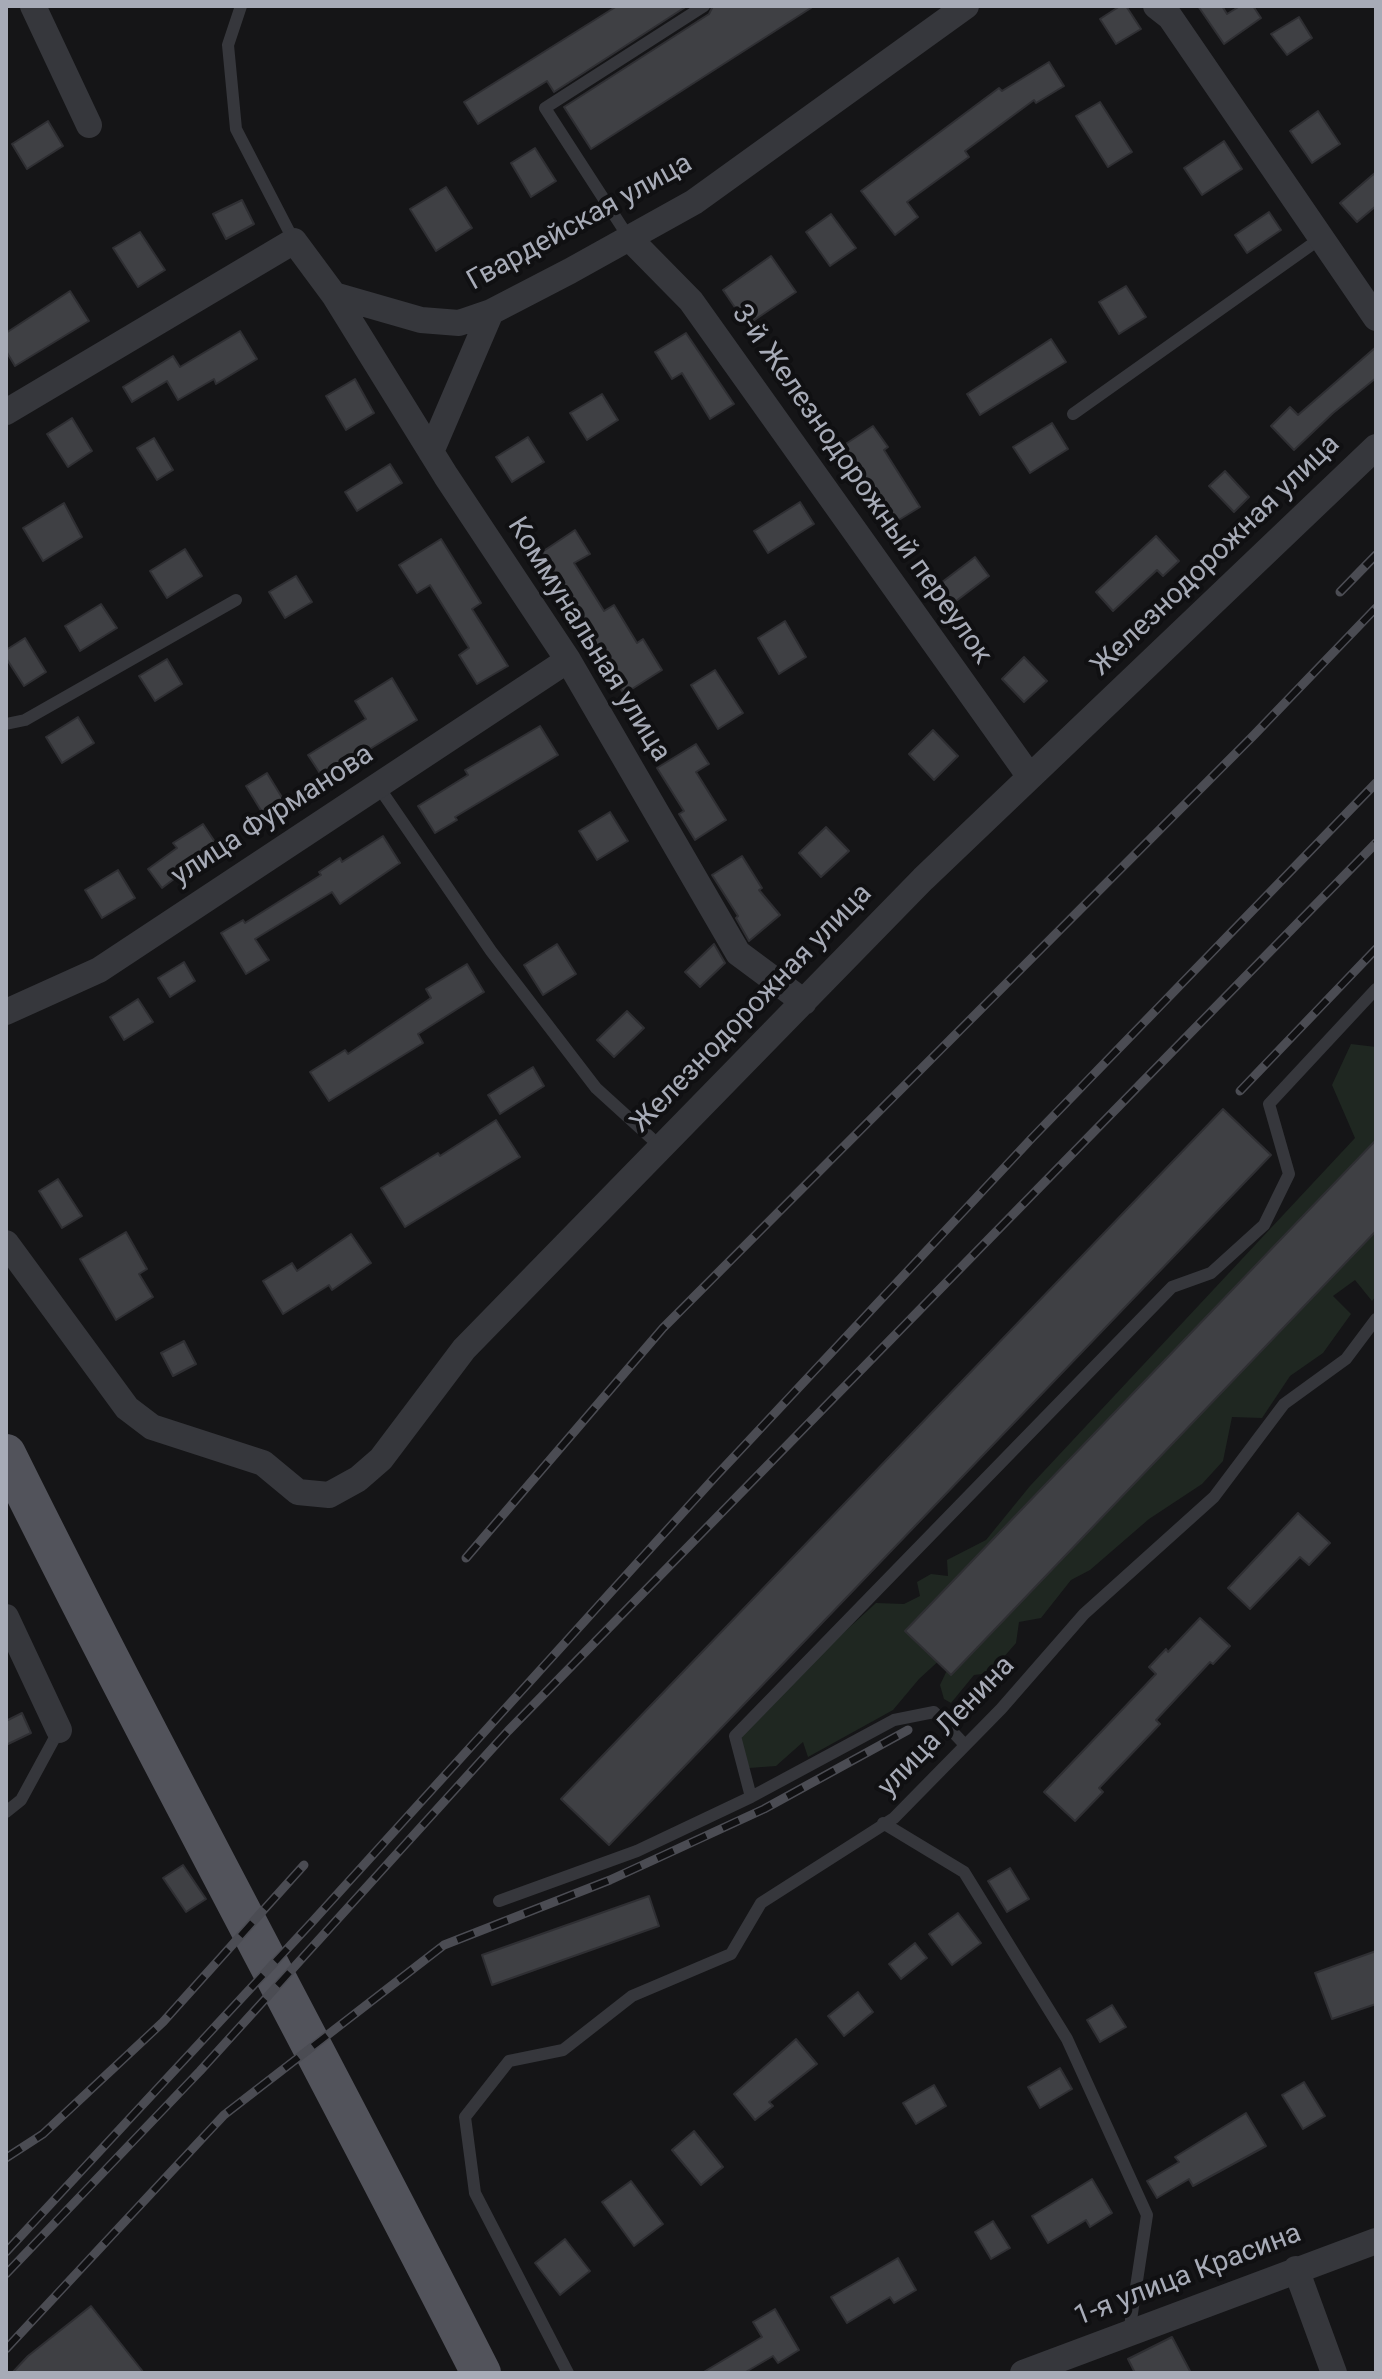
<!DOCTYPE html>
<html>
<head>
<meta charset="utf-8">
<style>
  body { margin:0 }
  #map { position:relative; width:1382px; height:2379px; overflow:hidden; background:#151517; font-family:Roboto,sans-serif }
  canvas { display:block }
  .frame { position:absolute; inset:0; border:8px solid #a7abb7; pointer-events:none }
</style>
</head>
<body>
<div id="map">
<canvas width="1382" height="2379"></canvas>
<div class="frame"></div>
</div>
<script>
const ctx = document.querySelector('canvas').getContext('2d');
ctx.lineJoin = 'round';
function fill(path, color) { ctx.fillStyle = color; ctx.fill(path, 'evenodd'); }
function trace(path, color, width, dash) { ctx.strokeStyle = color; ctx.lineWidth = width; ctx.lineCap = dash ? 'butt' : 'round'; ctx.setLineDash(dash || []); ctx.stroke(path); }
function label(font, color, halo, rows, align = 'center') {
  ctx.font = font + ' Roboto,sans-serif'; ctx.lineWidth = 8; ctx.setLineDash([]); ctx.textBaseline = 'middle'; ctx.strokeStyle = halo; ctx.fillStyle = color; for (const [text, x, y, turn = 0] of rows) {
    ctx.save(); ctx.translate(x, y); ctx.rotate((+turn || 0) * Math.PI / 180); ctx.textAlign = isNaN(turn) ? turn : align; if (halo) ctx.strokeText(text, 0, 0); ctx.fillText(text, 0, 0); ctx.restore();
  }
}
const green = new Path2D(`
  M1351,1044L1376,1047V1296L1372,1301L1355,1280L1333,1296L1351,1314L1323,1353L1290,1376L1262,1418L1232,1417L1223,1461L1202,1484L1149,1519L1090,1570L1071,1580L1041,1618L1019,1622L1016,1643L990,1673L974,1675L951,1703L944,1699L940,1685L950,1664L943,1657L919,1679L893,1710L808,1757L803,1742L776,1766L749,1768L736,1731L876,1603L904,1604L920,1596L917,1582L931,1574L948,1576L947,1560L986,1540L1030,1486L1355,1138L1332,1085Z`);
const building = new Path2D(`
  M617,6H687L554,92L547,81L478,124L464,102Z
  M713,6H814L591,149L564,107L709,14Z
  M1120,6H1126L1141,29L1116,44L1100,19Z
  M1198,6H1222L1227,14L1240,6H1253L1261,18L1224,44Z
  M1299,17L1312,38L1287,55L1271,34Z
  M1049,62L1064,86L1036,103L1034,100L965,151L969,157L907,202L918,217L895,235L861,191L999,88L1002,91Z
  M1100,102L1132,152L1108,167L1076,116Z
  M1318,111L1340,144L1312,163L1290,131Z
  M48,121L63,146L27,169L12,144Z
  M1224,141L1242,169L1202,195L1184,168Z
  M535,148L556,181L531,197L511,163Z
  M1376,172V206L1357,222L1340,203Z
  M446,187L472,228L436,251L410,209Z
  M242,200L254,224L226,239L213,214Z
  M1269,212L1281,230L1247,253L1235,235Z
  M831,214L856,248L830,266L806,232Z
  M140,232L165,270L138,287L113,248Z
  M771,256L796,292L747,325L723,290Z
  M1126,286L1146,317L1119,334L1099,302Z
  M70,291L89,321L15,366L6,351V333Z
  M240,331L257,359L216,384L214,379L178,400L167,381L132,402L123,387L173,356L180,367Z
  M686,333L734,404L710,419L682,373L672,379L655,352Z
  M1051,339L1066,362L980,415L967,394Z
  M1376,347V378L1333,413L1294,450L1271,426L1290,407L1298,415Z
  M355,379L374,413L346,430L326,396Z
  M602,394L618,420L587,440L570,413Z
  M72,418L92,451L68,467L47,434Z
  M1052,423L1068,449L1030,473L1013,447Z
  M873,426L888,447L884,450L920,507L889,526L838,449Z
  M528,437L544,462L512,482L496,457Z
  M154,438L173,470L157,480L137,448Z
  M390,464L402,483L357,511L345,492Z
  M1225,471L1249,497L1234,512L1209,486Z
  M800,502L814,524L768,553L754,531Z
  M64,503L82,537L43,561L23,528Z
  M575,530L590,554L574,563L604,611L614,605L637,643L643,639L662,670L624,694L580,626L559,588L563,586L542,552Z
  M1156,536L1179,561L1163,576L1157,570L1113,611L1096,592Z
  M441,539L481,603L472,609L508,666L477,684L459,655L469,648L430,585L417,593L399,565Z
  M185,549L202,576L167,598L150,571Z
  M975,557L989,576L947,608L933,589Z
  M296,576L312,602L285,618L269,592Z
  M101,604L117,628L80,651L65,626Z
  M785,621L806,657L779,674L758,638Z
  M25,638L46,672L24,686L6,658V650Z
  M1024,657L1047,681L1024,702L1002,679Z
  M167,659L182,684L155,701L139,676Z
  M715,670L743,713L718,729L691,685Z
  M392,678L417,720L352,760L354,763L325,781L308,755L366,719L355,701Z
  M78,717L94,743L62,763L46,737Z
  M540,726L558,755L455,817L457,820L435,833L418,806L468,775L465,770Z
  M933,730L958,756L934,780L909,754Z
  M696,744L709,764L696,772L726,820L695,840L679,814L684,811L657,768Z
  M267,773L286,804L265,817L246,786Z
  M610,812L628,841L597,860L579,831Z
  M203,824L219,848L177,874L178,876L162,888L148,869L177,848L173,843Z
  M826,827L849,851L821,877L799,853Z
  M383,836L400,863L340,904L332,892L255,939L269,960L246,974L221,933L243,920L245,923L321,875L319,872L340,858L342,862Z
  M742,856L762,888L759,890L780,915L749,941L736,918L738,916L712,875Z
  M118,870L135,898L102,918L85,890Z
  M557,944L576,974L543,995L524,965Z
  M714,944L725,963L700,987L685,972Z
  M184,962L195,981L170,997L158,978Z
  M467,964L484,992L418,1034L423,1043L329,1101L310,1072L345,1050L348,1054L431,998L426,989Z
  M138,999L153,1022L124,1040L110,1017Z
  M627,1011L644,1028L614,1057L597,1040Z
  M533,1067L544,1086L500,1114L488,1095Z
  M1223,1109L1271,1155L609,1845L561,1799Z
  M496,1120L520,1157L405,1227L381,1188L438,1153L440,1156Z
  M1376,1140V1231L951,1675L905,1631Z
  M58,1179L82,1216L62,1228L39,1191Z
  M126,1232L147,1269L139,1274L153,1297L116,1320L80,1259Z
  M351,1234L371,1263L332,1290L329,1285L283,1314L263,1281L292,1263L297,1271Z
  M184,1341L196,1364L173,1376L161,1353Z
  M1298,1513L1330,1543L1309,1565L1300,1557L1250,1609L1228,1588Z
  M1200,1618L1230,1646L1213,1664L1210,1662L1156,1720L1160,1724L1099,1788L1103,1792L1075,1821L1044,1792L1156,1674L1149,1667L1166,1649L1168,1652Z
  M22,1713L31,1733L6,1745V1721Z
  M183,1865L206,1899L186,1912L163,1878Z
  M1010,1868L1029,1899L1007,1912L988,1881Z
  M649,1896L659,1926L492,1985L482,1955Z
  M958,1913L981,1943L952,1965L929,1934Z
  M915,1943L927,1958L901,1979L889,1964Z
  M1376,1951V2004L1332,2019L1315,1973Z
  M858,1992L873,2012L844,2036L828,2016Z
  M1112,2005L1126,2027L1100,2042L1087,2020Z
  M796,2039L817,2064L769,2102L773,2106L755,2120L734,2094Z
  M1060,2068L1072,2089L1040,2108L1028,2087Z
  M1304,2082L1325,2116L1303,2129L1282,2095Z
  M934,2085L946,2106L916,2124L903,2103Z
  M1246,2113L1266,2146L1193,2186L1189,2179L1157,2198L1147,2181L1179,2162L1175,2157Z
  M694,2131L723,2167L701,2185L672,2150Z
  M1092,2179L1112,2213L1090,2227L1086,2220L1048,2243L1032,2216Z
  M631,2181L663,2224L634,2246L602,2202Z
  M993,2221L1010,2248L991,2259L975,2232Z
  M565,2239L590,2271L560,2295L535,2263Z
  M898,2258L916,2290L894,2303L890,2297L847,2323L831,2297Z
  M91,2306L144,2373H12L28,2356Z
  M775,2309L799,2350L778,2363L773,2356L744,2373H702L762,2337L753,2322Z
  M1172,2337L1191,2373H1135L1128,2359Z`);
const service = new Path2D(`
  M241,6L228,45L236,129L294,241
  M629,238L545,108L704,6
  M1073,414L1321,238
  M6,724L25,720L236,600
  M378,786L491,951L596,1088L662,1148
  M751,1797L735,1736L1172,1287L1211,1273L1264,1225L1289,1174L1269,1104L1376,989
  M6,1812L21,1800L59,1730
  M883,1823L964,1872L1067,2039L1147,2215L1129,2333
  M499,1901L637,1851L751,1797L894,1720L934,1712L965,1745
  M568,2373L475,2193L465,2117L509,2061L563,2050L632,1996L731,1954L761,1903L894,1818L1001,1709L1084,1614L1214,1497L1284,1404L1346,1359L1376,1319`);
const minor = new Path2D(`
  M33,6L89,125
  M1156,6L1170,17L1376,318
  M629,238L691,301L1030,777
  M334,295L421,320L459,323L491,312L570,271L694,202L966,6
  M6,412L294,241L334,295L446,476L568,660L738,953L804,1002
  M431,452L491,312
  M6,1012L99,970L568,660
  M6,1243L127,1408L152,1427L263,1463L298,1492L329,1495L358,1479L381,1459L464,1349L923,879L1376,447
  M6,1617L59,1730
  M1296,2269L1334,2373
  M1023,2373L1376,2241`);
const primary = new Path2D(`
  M6,1454C159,1763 325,2065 481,2373`);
const rail = new Path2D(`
  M1340,592L1376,555
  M1240,1091L1376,949
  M466,1558L663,1328L1254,735L1376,608
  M6,2158L43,2134L163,2022L304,1865
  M6,2252L313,1921L716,1476L1032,1138L1376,783
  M6,2274L200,2071L508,1731L1376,843
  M6,2349L224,2115L444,1945L610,1880L764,1809L908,1730`);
const streetNames = [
  ["Гвардейская улица",580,223,-29],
  ["3-й Железнодорожный переулок",861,485,55],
  ["Железнодорожная улица",1216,556,-44],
  ["Коммунальная улица",588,640,58],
  ["улица Фурманова",273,816,-33],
  ["Железнодорожная улица",752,1009,-46],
  ["улица Ленина",947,1727,-46],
  ["1-я улица Красина",1188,2276,-21]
];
fill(green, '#1f2721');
fill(building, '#3f4044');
trace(building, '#2f2f33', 2);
trace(service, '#36373c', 12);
trace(minor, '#36373c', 26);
trace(primary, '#52535b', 40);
trace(rail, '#4b4c53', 9);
trace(rail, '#101012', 6, [18]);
label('28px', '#a7abb7', '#101012', streetNames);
</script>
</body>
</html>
